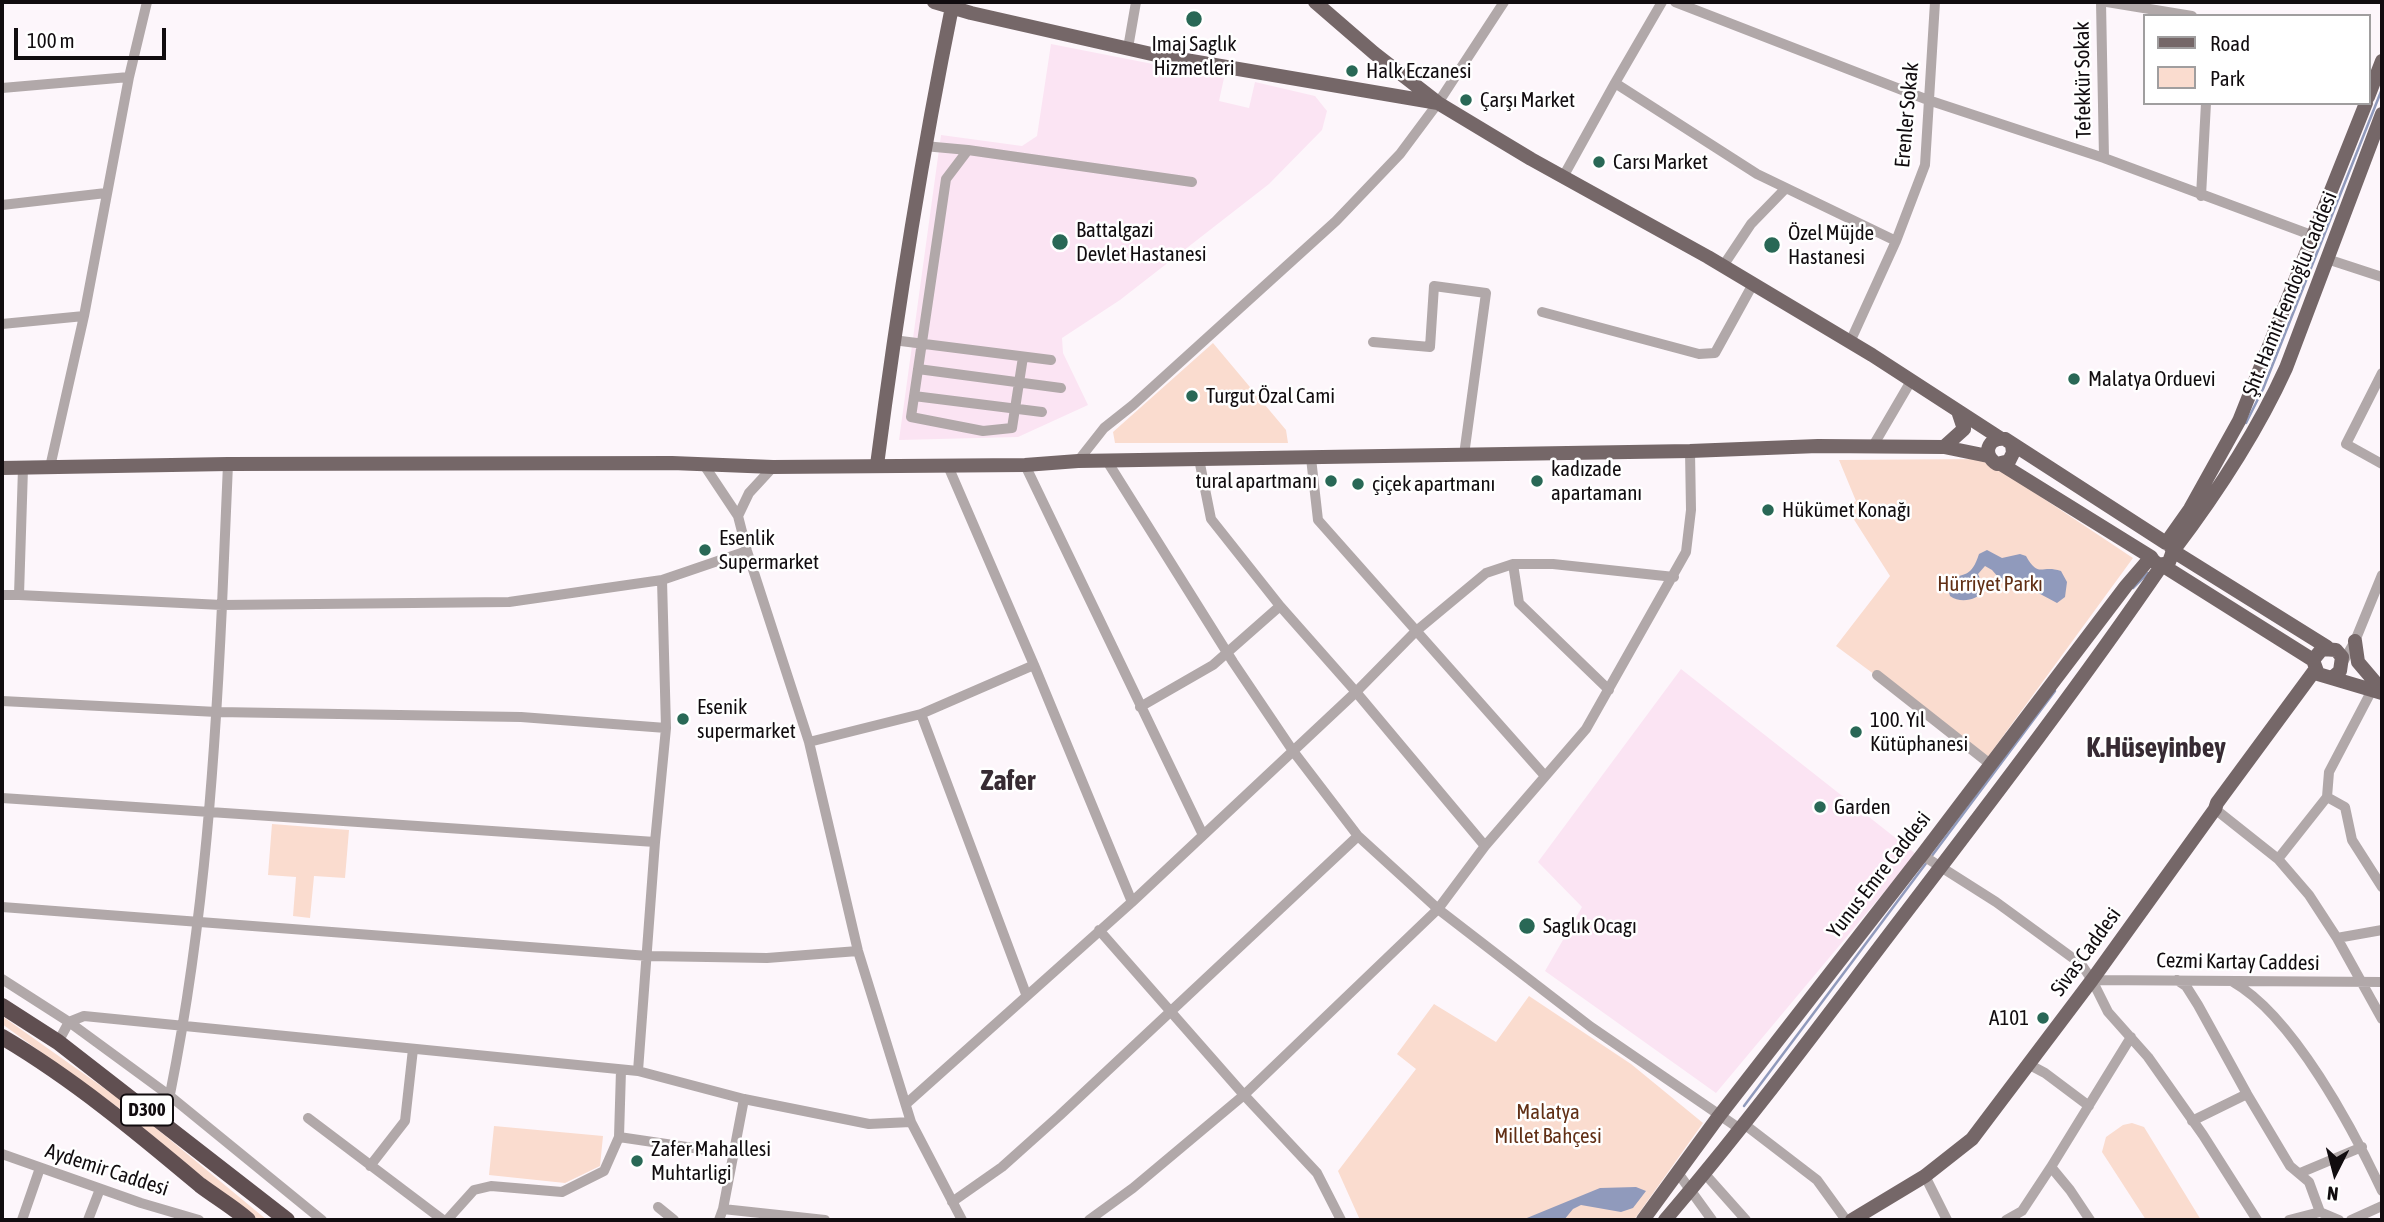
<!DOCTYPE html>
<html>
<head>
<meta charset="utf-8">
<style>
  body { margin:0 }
  #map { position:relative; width:2384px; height:1222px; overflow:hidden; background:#fdf6fb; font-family:"Asap Condensed",sans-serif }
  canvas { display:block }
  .frame { position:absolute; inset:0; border:4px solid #110c0f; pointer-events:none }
  .legend { position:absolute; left:2143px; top:14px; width:228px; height:91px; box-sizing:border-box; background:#fff; border:2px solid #a09e9f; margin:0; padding:9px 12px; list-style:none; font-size:21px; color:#110c0f }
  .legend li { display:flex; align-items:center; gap:14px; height:35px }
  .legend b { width:35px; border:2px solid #a09e9f }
  .north { position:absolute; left:2300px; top:1138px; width:70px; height:70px; -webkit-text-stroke:5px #fff; paint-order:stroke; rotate:186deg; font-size:19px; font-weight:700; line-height:28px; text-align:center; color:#110c0f }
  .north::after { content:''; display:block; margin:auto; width:24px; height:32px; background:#110c0f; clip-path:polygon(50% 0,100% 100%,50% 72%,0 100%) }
  .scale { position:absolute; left:14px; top:28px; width:152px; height:32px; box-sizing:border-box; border:4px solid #110c0f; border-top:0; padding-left:9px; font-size:21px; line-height:24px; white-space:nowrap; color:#110c0f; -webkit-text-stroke:5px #fff; paint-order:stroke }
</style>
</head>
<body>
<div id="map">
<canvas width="2384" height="1222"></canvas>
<div class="frame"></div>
<ul class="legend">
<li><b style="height:9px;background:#756768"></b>Road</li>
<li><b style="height:19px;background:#fadccf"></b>Park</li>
</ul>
<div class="north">N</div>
<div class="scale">100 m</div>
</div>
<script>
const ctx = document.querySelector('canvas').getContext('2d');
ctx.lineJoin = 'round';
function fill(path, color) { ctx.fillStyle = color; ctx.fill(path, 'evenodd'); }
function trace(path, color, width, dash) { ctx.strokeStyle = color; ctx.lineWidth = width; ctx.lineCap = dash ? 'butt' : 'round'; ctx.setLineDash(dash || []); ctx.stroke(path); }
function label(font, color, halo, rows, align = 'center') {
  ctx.font = font + ' "Asap Condensed",sans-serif'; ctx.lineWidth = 5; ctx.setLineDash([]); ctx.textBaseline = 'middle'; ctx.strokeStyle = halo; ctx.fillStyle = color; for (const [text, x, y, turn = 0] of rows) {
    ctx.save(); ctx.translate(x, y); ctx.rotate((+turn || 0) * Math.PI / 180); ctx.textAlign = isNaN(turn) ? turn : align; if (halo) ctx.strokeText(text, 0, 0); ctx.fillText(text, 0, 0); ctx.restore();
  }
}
const built = new Path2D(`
  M1051,44L1224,78L1219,101L1249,108L1255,82L1315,96L1327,111L1322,130L1269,184L1120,300L1062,338L1063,353L1088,405L1018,437L899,440L941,135L1022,146L1037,136Z
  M1681,669L1916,854L1716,1093L1545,971L1582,907L1538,862Z`);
const green = new Path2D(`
  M1213,343L1286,430L1288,443H1115L1113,432Z
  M1984,459L2133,558L1987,758L1836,646L1890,576L1846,507L1856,501L1839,460Z
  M272,824L349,830L345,878L314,876L310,918L293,916L296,877L268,875Z
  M1529,996L1631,1064L1703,1123L1634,1220H1360L1338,1171L1416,1069L1397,1054L1434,1004L1496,1042Z
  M2,1016L128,1105L267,1220H254L123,1111L2,1024Z
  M2132,1123L2144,1127L2201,1220H2146L2102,1152L2106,1137L2123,1125Z
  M494,1126L603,1136L600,1166L565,1183L489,1175Z`);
const water = new Path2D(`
  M1987,550L2002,558L2020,554L2026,556C2039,579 2041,564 2061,571L2067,582L2065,597L2057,603L2029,588L2005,585L1992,570L1985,566L1978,574L1985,590C1977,600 1961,604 1950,596L1946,581C1966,572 1971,578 1979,554Z
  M1636,1187L1646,1191L1633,1208L1621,1212L1581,1205L1573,1209L1564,1220H1522L1600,1188Z`);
const stream = new Path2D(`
  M2246,423L2263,389L2382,89
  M2133,588L2148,573
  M1931,857L2055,691
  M1744,1106L1927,862`);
const minor = new Path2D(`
  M1675,2L1928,100L2104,158L2314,236
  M2101,2L2104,158
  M2107,2L2192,16
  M1128,48L1136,2
  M1615,83L1662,2
  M2,88L129,77
  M924,146L968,150
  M1563,177L1615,83L1757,174L1896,241
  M2201,196L2206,103
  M2,205L106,193
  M2327,259L2382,277
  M1723,266L1751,224L1786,188
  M1542,312L1699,354L1715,353L1753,284
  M2,324L84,316L129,77L147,2
  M893,340L1051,360
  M1373,342L1430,347L1434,286L1486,293L1464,455
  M1850,342L1896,241L1925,165L1935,2
  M1023,357L1012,428L983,431L911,417L946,179L968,150L1192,182
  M918,369L1061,388
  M2382,373L2346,444L2382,464
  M914,396L1042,412
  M1873,446L1911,381
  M1311,458L1318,520L1545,776
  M1199,459L1211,519L1280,606L1356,692L1485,846
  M1078,461L1104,428L1133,405L1336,221L1400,154L1438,103L1504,2
  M228,464L222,605L509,602L662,580L747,551
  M704,465L738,516L747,551L809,742L858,951L911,1122L962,1220
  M1025,465L1203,835
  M50,467L84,316
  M738,516L749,493L773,467
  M1513,564L1519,603L1609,690
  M662,580L666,728
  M2,595H19L23,468
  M19,595L222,605C214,780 201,952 164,1123
  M2343,662L2355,641L2382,575
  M1877,675L1990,764
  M2,701L217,712L521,717L666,728L655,842L638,1071
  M1140,707L1213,665L1280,606
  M921,714L1026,994
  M809,742L921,714L1034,665L948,466
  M2327,797L2329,772L2372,690
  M2327,797L2345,807L2352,840L2382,887
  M2,798L655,842
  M2215,809L2278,859L2309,895L2337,938L2382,1019
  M1358,836L1438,909L1591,1027L1740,1129
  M1922,855L1996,902L2081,964L2092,980L2108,1012L2148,1057L2203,1135L2257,1220
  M2278,859L2327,797
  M1132,902L1356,692L1415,632L1486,573L1513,564H1553L1674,577
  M2,907L648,956L767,958L858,951
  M1099,930L1244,1095L1317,1173L1341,1220
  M2337,938L2382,930
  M2,979L69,1022L170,1096L322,1220
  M2092,980L2382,982
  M2177,980L2186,986L2198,1005L2247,1094L2290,1166L2309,1182L2320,1212L2289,1220
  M2233,982C2293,1016 2353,1129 2382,1191
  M58,1042L69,1022L84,1016L638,1071L744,1099L869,1124L911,1122
  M2028,1064L2045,1073L2089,1106
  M906,1104L1132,902L1034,665
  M308,1118L443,1220
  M2192,1121L2247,1094
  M1744,1124L1817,1180L1846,1220
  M619,1137L734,1154
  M2,1154L141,1203L199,1220
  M370,1166L405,1121L413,1049
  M2051,1167L2131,1037
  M1678,1173L1712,1220
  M2300,1173L2362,1147
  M1705,1174L1746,1220
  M1925,1176L1947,1220
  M952,1202L1002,1167L1059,1116L1358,836L1293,751L1233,662L1107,461
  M658,1207L674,1220
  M723,1209L744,1099
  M2320,1212L2339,1220
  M22,1220L40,1168
  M88,1220L100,1189
  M447,1220L474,1190L491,1186L562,1192L604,1171L619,1137L621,1070
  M719,1220L723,1209L825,1220
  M1089,1220L1133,1188L1244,1095L1438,909L1485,846L1586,729L1686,552L1691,510L1690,451
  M2006,1220L2022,1211L2051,1167L2070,1190L2090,1220
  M2351,1220L2382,1206`);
const major = new Path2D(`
  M934,2L971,13L1156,55L1438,103L1531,159L1708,257L1872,355L2000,438
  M1315,2L1374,53L1437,102
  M2368,97L2382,61
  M2012,444L2013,453L2009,461L1997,464C1982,455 1987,437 2005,439L2166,543L2190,509L2239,421L2366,103
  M1944,447L1964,429L1958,411
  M2001,464L2151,557C2155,565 2162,566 2169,562L2173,551C2217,493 2256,434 2286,368L2382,114
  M877,465C897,311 921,159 952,7L956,2
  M2,468L228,464L672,463L773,467L1025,465L1078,461L1690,451L1818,446L1944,447L1988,456
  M2169,544L2173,551L2327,647
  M2355,641L2358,662L2375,682
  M2333,677L2340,671L2342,657L2336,650L2322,649L2313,660L2318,674L2382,693
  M1643,1220L1719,1116L1922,855L2126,586L2151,557
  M1665,1220C1743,1129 1815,1032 1888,936C1981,814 2075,692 2162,565L2313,660
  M1852,1220L1925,1176L1972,1139L2092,980L2215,809L2217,803L2315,670`);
const highway = new Path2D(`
  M2,1006L58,1042L287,1220
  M2,1037C73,1079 137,1132 200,1185C216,1197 233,1207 248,1220`);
const markers = [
  [1194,19,9,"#296856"],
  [1352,71,7,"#296856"],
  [1466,100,7,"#296856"],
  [1599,162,7,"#296856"],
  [1060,242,9,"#296856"],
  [1772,245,9,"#296856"],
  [2074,379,7,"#296856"],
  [1192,396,7,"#296856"],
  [1331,481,7,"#296856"],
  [1537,481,7,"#296856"],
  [1358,484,7,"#296856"],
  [1768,510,7,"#296856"],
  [705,550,7,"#296856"],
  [683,719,7,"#296856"],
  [1856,732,7,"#296856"],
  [1820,807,7,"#296856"],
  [1527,926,9,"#296856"],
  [2043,1018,7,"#296856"],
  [637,1161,7,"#296856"]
];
const shields = [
  [147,1110,52]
];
const shieldNames = [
  ["D300",147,1110]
];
const poiNames = [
  ["Imaj Saglık",1194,44,"center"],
  ["Hizmetleri",1194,68,"center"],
  ["Halk Eczanesi",1366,71],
  ["Çarşı Market",1480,100],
  ["Carsı Market",1613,162],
  ["Battalgazi",1076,230],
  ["Devlet Hastanesi",1076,254],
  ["Özel Müjde",1788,233],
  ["Hastanesi",1788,257],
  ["Malatya Orduevi",2088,379],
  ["Turgut Özal Cami",1206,396],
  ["kadızade",1551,469],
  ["apartamanı",1551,493],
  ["tural apartmanı",1317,481,"right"],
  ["çiçek apartmanı",1372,484],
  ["Hükümet Konağı",1782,510],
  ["Esenlik",719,538],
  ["Supermarket",719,562],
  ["Esenik",697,707],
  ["supermarket",697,731],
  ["100. Yıl",1870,720],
  ["Kütüphanesi",1870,744],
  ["Garden",1834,807],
  ["Saglık Ocagı",1543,926],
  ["A101",2029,1018,"right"],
  ["Zafer Mahallesi",651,1149],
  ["Muhtarligi",651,1173]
];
const streetNames = [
  ["Tefekkür Sokak",2083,80,-91],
  ["Erenler Sokak",1907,115,-85],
  ["Şht. Hamit Fendoğlu Caddesi",2290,294,-68],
  ["Yunus Emre Caddesi",1879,875,-52],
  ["Sivas Caddesi",2086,952,-54],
  ["Cezmi Kartay Caddesi",2238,962,1],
  ["Aydemir Caddesi",107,1170,18]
];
const parkNames = [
  ["Hürriyet Parkı",1990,584],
  ["Malatya",1548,1112],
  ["Millet Bahçesi",1548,1136]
];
const districtNames = [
  ["K.Hüseyinbey",2156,748],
  ["Zafer",1008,781]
];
fill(built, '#fbe4f3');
fill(green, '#fadccf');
fill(water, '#909abc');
trace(stream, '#909abc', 2.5);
trace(minor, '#b1a8a9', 10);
trace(major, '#756768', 14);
trace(highway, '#604f51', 16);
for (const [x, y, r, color] of markers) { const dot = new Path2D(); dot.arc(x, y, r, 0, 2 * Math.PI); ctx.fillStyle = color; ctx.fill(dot); trace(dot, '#fff', 2.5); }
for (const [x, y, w] of shields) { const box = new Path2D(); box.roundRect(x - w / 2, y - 15.5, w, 31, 5); ctx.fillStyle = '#fff'; ctx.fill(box); trace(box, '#110c0f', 2); }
label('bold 19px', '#110c0f', null, shieldNames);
label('21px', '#110c0f', '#fff', poiNames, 'left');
label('21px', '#110c0f', '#fff', streetNames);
label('21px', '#612f15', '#fff', parkNames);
label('bold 28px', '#372b33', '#fff', districtNames);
</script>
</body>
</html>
